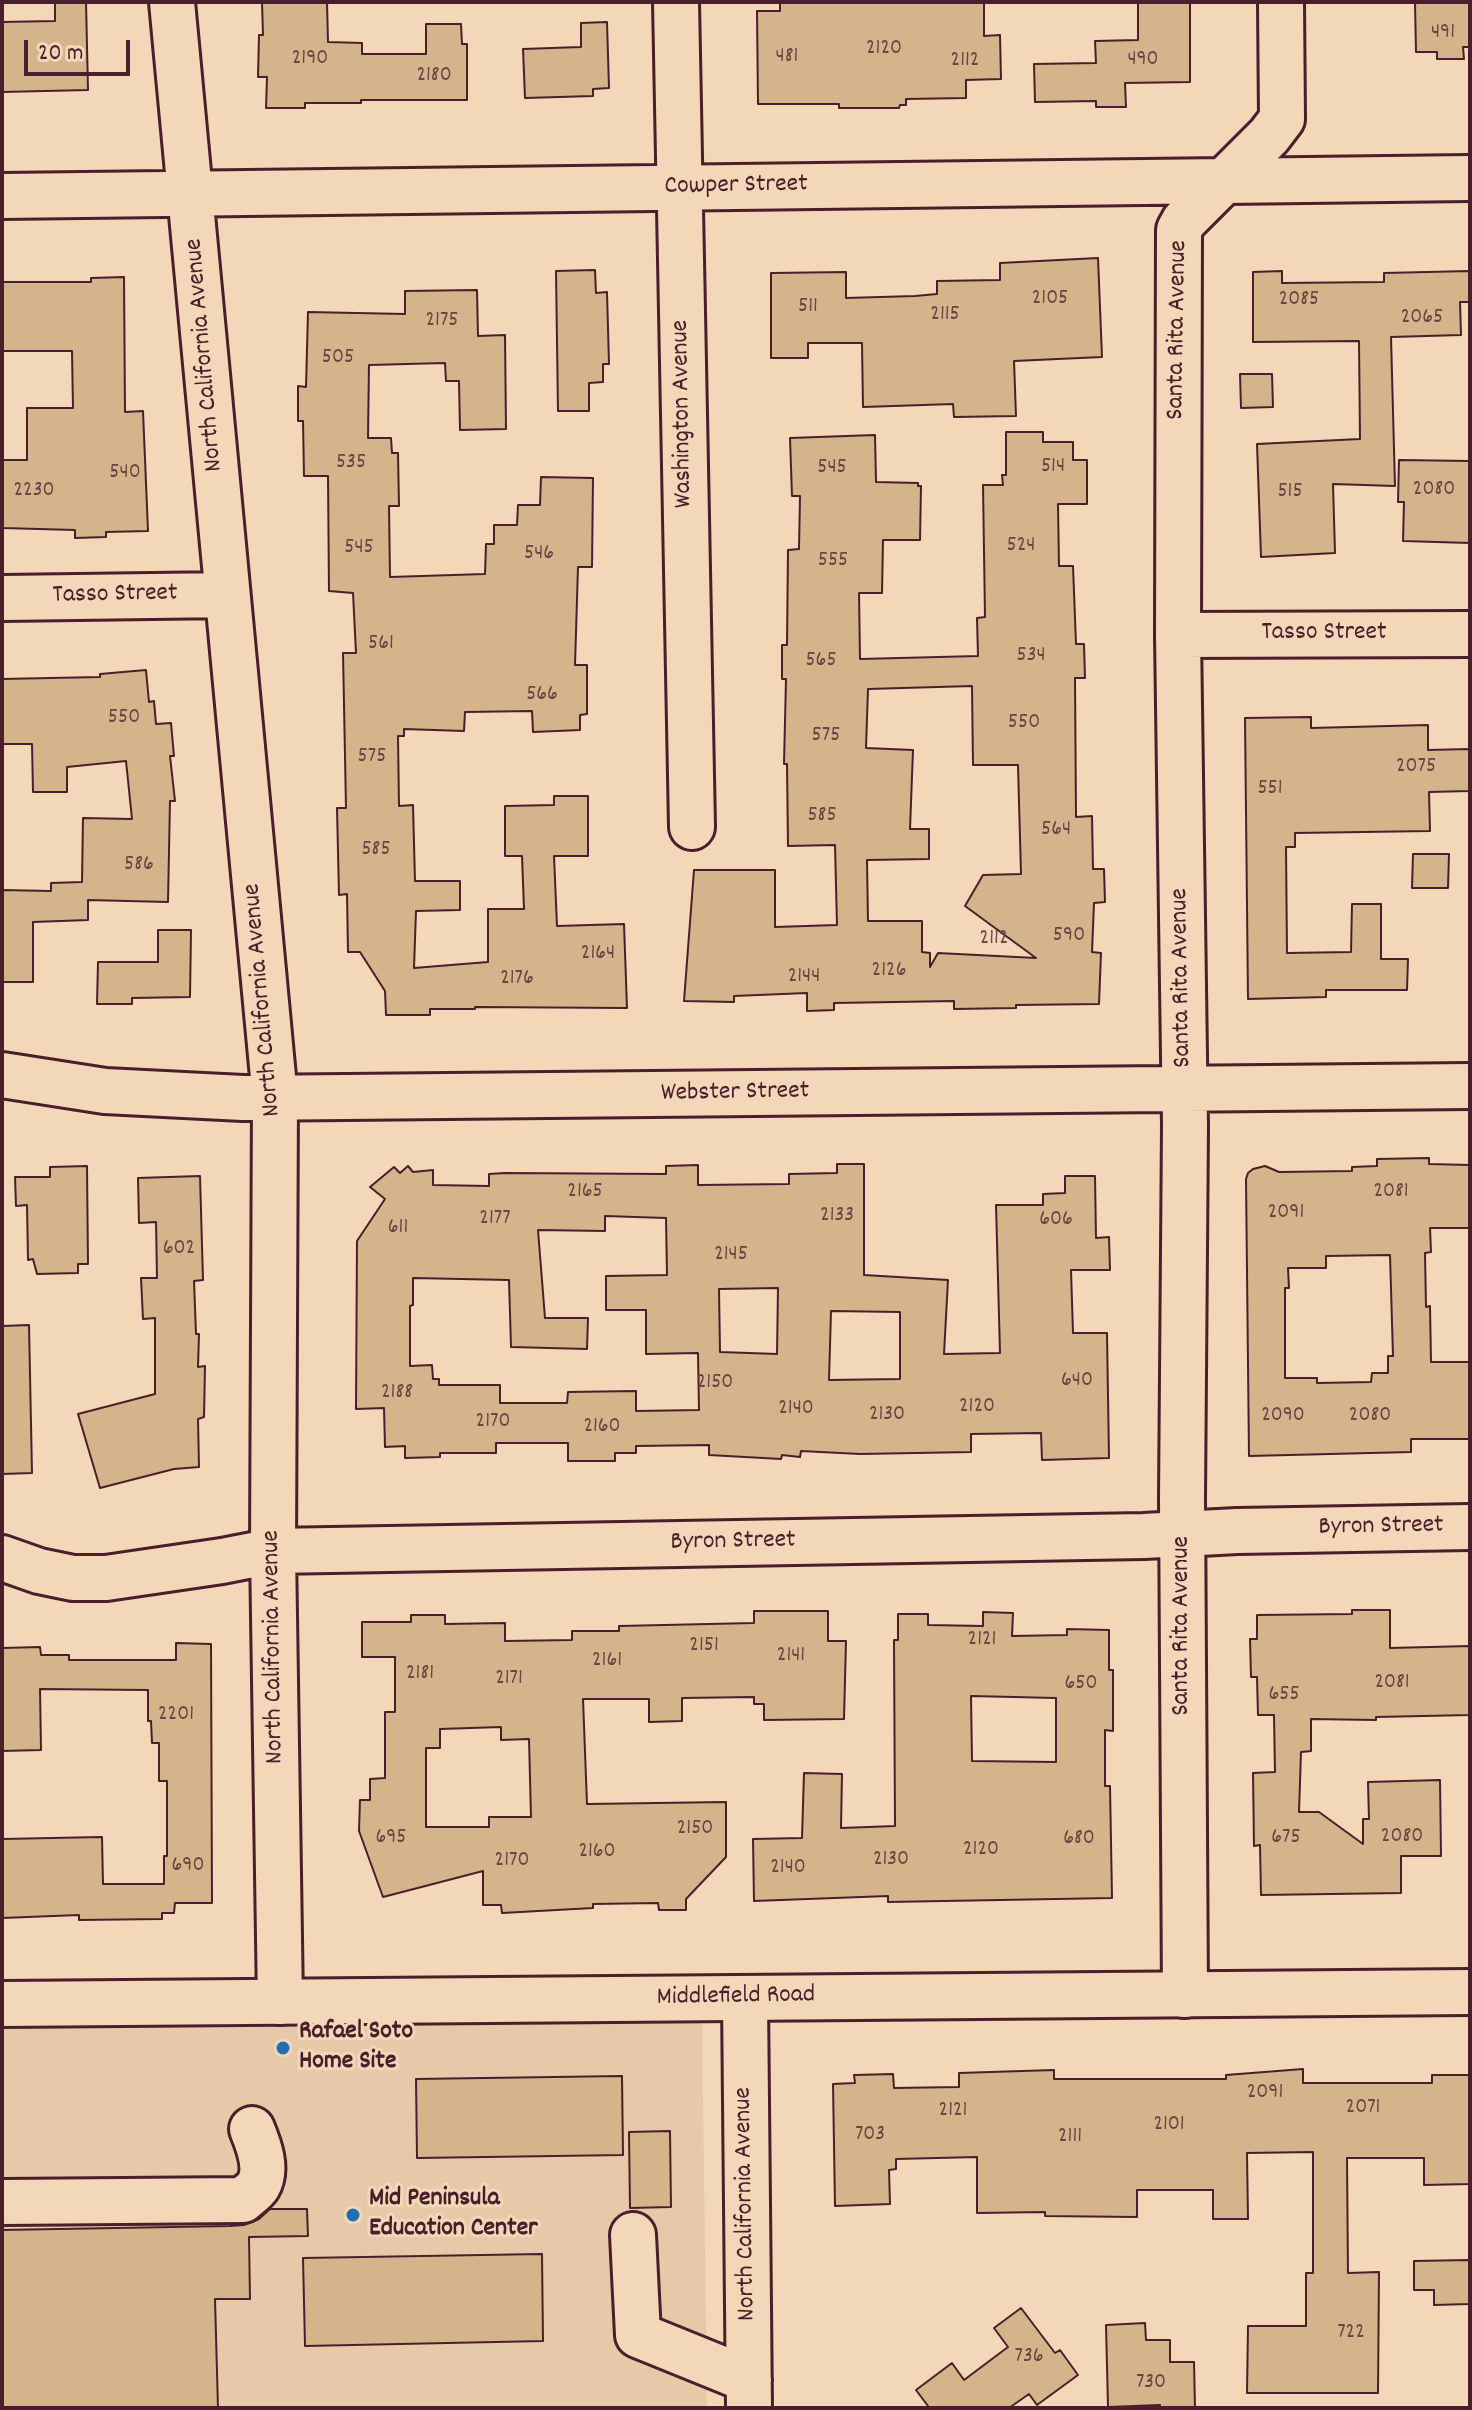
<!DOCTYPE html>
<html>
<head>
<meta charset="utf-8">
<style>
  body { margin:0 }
  #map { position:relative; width:1472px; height:2410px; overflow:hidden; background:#f2d7b9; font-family:Dekko,sans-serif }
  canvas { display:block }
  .frame { position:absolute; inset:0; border:4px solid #4a1f2b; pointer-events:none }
  .scale { position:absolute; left:24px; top:40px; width:106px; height:36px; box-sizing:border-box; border:4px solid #4a1f2b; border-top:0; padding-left:10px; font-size:24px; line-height:28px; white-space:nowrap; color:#4a1f2b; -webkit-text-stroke:6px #f2d7b9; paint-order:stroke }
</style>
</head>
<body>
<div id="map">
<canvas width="1472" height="2410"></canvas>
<div class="frame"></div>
<div class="scale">20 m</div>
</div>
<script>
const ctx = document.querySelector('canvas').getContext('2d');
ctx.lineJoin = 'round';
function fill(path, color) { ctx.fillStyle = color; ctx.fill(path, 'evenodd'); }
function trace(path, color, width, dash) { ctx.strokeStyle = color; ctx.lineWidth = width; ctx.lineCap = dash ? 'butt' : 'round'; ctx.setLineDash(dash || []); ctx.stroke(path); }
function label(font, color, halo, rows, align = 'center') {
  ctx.font = font + ' Dekko,sans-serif'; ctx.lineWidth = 6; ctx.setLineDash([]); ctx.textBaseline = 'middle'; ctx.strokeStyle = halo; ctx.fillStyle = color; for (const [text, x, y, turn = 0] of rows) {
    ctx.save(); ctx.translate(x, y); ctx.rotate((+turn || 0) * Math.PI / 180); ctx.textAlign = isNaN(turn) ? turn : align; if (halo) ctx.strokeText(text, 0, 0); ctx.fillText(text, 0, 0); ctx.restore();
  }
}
const built = new Path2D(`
  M702,2019L707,2408H2V2021Z`);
const building = new Path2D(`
  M55,2H86L88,90L2,92V22L55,21Z
  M262,2H327L328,42L362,43V54H426V24H461L462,44H467V100H361V103H305V108H266L267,77H258L259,35H263Z
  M780,2H984V36L1000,35L1001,79L966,80V98L906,99V105H900L899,108H839V104H758L757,11H780Z
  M1138,2H1190V82L1125,83L1126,107H1096V101L1035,102L1034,64L1096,63L1095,41L1138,40Z
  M1415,2H1470V47H1463L1464,59H1437V52H1416Z
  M607,22L609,88L593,89V96L525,98L523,49L581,47V23Z
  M1098,258L1102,357L1014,361L1016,416L954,417L953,404L863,407L862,343H808V358H771V273L846,272V298L915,296L937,294V281L1000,280V263Z
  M595,270L596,293L607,292L609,364H603V382L589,383V411H558L556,271Z
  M1282,271V283L1384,282V273L1470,271V302H1460L1461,335L1391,337L1395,486L1333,484L1335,553L1261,557L1257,444L1360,439L1359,341L1253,342V272Z
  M124,277L125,412L143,411L148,531L106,532V537L75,538V530L2,528V460H27V408H73L72,351H2V282H91V278Z
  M477,290L478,336L505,335L506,429L460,430L459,381H446L445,363L369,365L368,438H391L392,453H398L399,506H389L390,577L485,574L486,544H494V525H517L518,505H540L541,477L593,478L592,567H578L575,665H587V714L580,715V730L533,732L532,711L465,712L464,731L404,729V736H398L399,806L413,805L415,881H460V910L416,911L414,968L488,962V909H524L522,856H505V806L554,805V796H588V856H554L557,926L624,924L627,1008L475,1007V1009H430V1015H386L385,991L360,952H348L347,894L339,895L337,808H346L343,653H356L353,593L329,591L328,476H304L303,421H298V386L306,387L308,312L405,314V291Z
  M1240,374H1272L1273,407L1241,408Z
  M1006,432H1043V442H1073V460H1087V504H1058L1059,566H1073L1076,644H1084L1085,678H1075L1076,817L1092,816L1093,869H1104L1105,902L1094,903L1092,952L1101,953L1099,1004L1016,1005V1008L954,1009V1001L834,1003V1010L807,1011V993L734,996V1002L684,1001L694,870H775V927L837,925L835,845L788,846L787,764H784L786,679H782V645H787L788,550L799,549L800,496H792L790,438L875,435L876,482L918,483V486H921L920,540H883L882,593H859L860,659L978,656L977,618L985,617L983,485H1003L1002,475H1006ZM972,686L973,765H1018L1021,874L983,875L965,906L1036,958L938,953L930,967V953L922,952V921H868L867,860L929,859V829H910L913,750L866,748L868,689Z
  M1399,460L1470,461V543L1403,541L1404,502H1398Z
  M146,670L149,702L154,701L156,724L171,723L174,756H170L175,801H170L168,902L88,900V920L33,922V982H3L2,890L51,891V883L82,882L83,818L132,819L126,761L67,767V792H33L32,744H2V679L100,677V674Z
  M1311,717V728L1428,725V750L1470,749V791L1429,792L1430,831L1295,833V847H1286L1287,953L1351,952L1352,904H1381V959H1408L1407,990H1326V997L1248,999L1245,718Z
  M1413,854H1449L1448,888H1412Z
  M158,930H191L190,997L132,998V1004H97L98,962H158Z
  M1429,1158V1164L1470,1165V1228H1430L1431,1252L1425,1253L1426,1307L1430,1306L1431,1362H1470V1439H1411V1452L1249,1456L1246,1179L1248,1173L1253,1169L1265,1166L1279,1172L1352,1171V1167L1377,1166V1159ZM1390,1255L1393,1356H1388V1373H1372L1371,1382L1317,1383V1378H1285V1288H1289L1288,1268H1326V1256Z
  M837,1164H864V1275L948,1280L944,1354L1000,1353L996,1205H1043V1194L1065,1193V1176H1095L1096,1238L1109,1237L1110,1270H1071L1073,1333H1107L1109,1458L1042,1460L1041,1433L971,1434V1452L860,1454L801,1451L800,1457L782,1455L781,1459L709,1455V1445L636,1446V1453H615V1461H568V1443H496V1453H440V1457L405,1458V1446L385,1447L384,1408L356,1409L357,1241L385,1199L370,1187L394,1167L400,1173L408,1166L413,1172L433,1170V1185L489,1186V1174L505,1173L666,1174V1166L698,1165V1185L789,1184V1174L837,1173ZM605,1216L666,1218L667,1275L606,1276V1310H646V1354L698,1353L699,1410L636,1411V1391L568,1392L567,1403H500V1385H439V1379H433L432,1365L410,1366V1306L413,1305V1278L509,1280L511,1347L587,1349L588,1318H545L538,1230L605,1231ZM778,1288L777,1354L720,1352L719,1289ZM831,1311L900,1312V1379L829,1380Z
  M87,1166L88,1264H78V1273L37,1274L33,1259L28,1260L27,1205L16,1206L15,1177H50V1167Z
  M200,1176L203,1280L194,1281L196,1334H199L198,1367L205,1366L204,1417L198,1419L199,1467L174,1469L100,1488L78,1414L155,1394V1318L143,1319L141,1278H157L156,1222L139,1223L138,1178Z
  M29,1325L32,1473L2,1474V1326Z
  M1352,1610H1390V1648L1470,1646V1715L1376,1717V1720L1311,1719V1751L1301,1752L1299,1812H1319L1363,1844V1819H1369L1368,1782L1440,1780L1441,1856H1401V1893L1261,1895L1260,1845L1254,1846L1253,1773L1275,1772L1274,1715H1258L1257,1677H1251L1250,1639H1257V1615L1352,1614Z
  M754,1611H828V1641H846L844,1719L764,1720V1704H754V1697L682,1698V1721L649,1722V1699H583L587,1804L726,1802V1857L686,1899V1910H659L658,1903L593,1904V1908L502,1913L501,1905H483V1871L383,1897L359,1831L360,1800H370V1779L385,1778V1712H395V1657H362V1622H411V1615H445V1624L505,1623V1641L572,1640V1631H619V1626L754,1623ZM501,1727V1740L529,1739L531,1817H489V1827H426V1748H440V1729Z
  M983,1612L1013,1613L1012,1636L1067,1635V1629L1109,1630V1670H1113V1731L1105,1730V1786H1110L1112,1898L888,1902V1896L754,1901L753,1839L802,1838L804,1773L842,1774L841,1828L895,1826L894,1640H898V1614H928V1625L983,1626ZM971,1696L1056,1698V1762L972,1761Z
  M176,1643L211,1644L212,1903H175L174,1913H162V1919L79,1920V1915L2,1918V1839L102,1837L103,1884H164V1856H167V1781H159V1743H152L151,1721H148V1690L40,1689L41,1750L2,1751V1648L40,1647L41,1655H69V1660H176Z
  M1303,2069V2083H1432V2075H1470V2184L1424,2185V2158H1347L1348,2273L1379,2272L1378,2393H1247L1248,2326H1306V2273H1313V2152L1247,2153L1248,2219H1213V2190H1137V2217L1045,2216V2212L977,2213V2157L896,2159V2169L889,2170L890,2204L835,2206L833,2084L855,2083L854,2075L893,2074L894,2088L959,2087V2073L1054,2070V2079H1226V2075Z
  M622,2076L623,2155L417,2158L416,2079Z
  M670,2131L671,2207L630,2208L629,2132Z
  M270,2209H307L308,2236L249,2237L250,2299H215L218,2408H2V2230L230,2226L244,2225L259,2219Z
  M542,2254L543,2341L305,2346L303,2258Z
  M1470,2260V2304L1434,2305V2290H1414V2261Z
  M1021,2308L1055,2353L1060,2350L1078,2375L1037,2405L1029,2394L1009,2408H926L928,2406L916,2390L952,2363L964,2380L1008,2347L994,2328Z
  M1145,2323L1146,2340H1170V2362H1194L1195,2408H1160V2405L1108,2407L1106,2325Z`);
const minor = new Path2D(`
  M172,2L275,1098L273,1551L280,2002
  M676,2L692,827
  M2,196L1470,178
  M2,598L227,595
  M1178,635L1470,634
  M2,1075L105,1091L243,1098L1470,1086
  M2,1558L39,1571L73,1578H106L222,1561L273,1551L1144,1536L1237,1531L1470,1527
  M1185,1995L1182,1498L1185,1126L1178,635L1179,230L1184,221L1269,136L1282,119L1281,2
  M745,1999L749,2408
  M2,2202L243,2200C247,2196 255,2191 258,2186C268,2169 259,2146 252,2129
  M633,2235L638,2335L749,2380`);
const major = new Path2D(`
  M2,2004L1470,1992`);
const markers = [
  [283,2048,8,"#1f6fb2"],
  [353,2215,8,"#1f6fb2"]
];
const numberNames = [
  ["491",1443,34],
  ["2120",884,50],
  ["481",787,58],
  ["2190",310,60],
  ["490",1143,61],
  ["2112",965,62],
  ["2180",434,77],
  ["2105",1050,300],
  ["2085",1299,301],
  ["511",808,308],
  ["2115",945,316],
  ["2065",1422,319],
  ["2175",442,322],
  ["505",338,359],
  ["535",351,464],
  ["514",1053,468],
  ["545",832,469],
  ["540",125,474],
  ["2080",1434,491],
  ["2230",34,492],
  ["515",1290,493],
  ["524",1021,547],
  ["545",359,549],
  ["546",539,555],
  ["555",833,562],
  ["561",381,645],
  ["534",1031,657],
  ["565",821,662],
  ["566",542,696],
  ["550",124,719],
  ["550",1024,724],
  ["575",826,737],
  ["575",372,758],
  ["2075",1416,768],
  ["551",1270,790],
  ["585",822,817],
  ["564",1056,831],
  ["585",376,851],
  ["586",139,866],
  ["590",1069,937],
  ["2112",994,940],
  ["2164",598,955],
  ["2126",889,972],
  ["2144",804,978],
  ["2176",517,980],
  ["2165",585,1193],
  ["2081",1391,1193],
  ["2091",1286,1214],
  ["2133",837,1217],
  ["2177",495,1220],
  ["606",1056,1221],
  ["611",398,1229],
  ["602",179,1250],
  ["2145",731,1256],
  ["640",1077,1382],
  ["2150",715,1384],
  ["2188",397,1394],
  ["2120",977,1408],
  ["2140",796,1410],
  ["2130",887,1416],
  ["2090",1283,1417],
  ["2080",1370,1417],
  ["2170",493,1423],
  ["2160",602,1428],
  ["2121",982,1641],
  ["2151",704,1647],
  ["2141",791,1657],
  ["2161",607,1662],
  ["2181",420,1675],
  ["2171",509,1680],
  ["2081",1392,1684],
  ["650",1081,1685],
  ["655",1284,1696],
  ["2201",176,1716],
  ["2150",695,1830],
  ["2080",1402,1838],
  ["695",391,1839],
  ["675",1286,1839],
  ["680",1079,1840],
  ["2120",981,1851],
  ["2160",597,1853],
  ["2130",891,1861],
  ["2170",512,1862],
  ["690",188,1867],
  ["2140",788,1869],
  ["2091",1265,2094],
  ["2071",1363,2109],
  ["2121",953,2112],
  ["2101",1169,2126],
  ["703",870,2136],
  ["2111",1070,2138],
  ["722",1351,2334],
  ["736",1029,2358],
  ["730",1151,2384]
];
const streetNames = [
  ["Cowper Street",736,187,-1],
  ["Santa Rita Avenue",1179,330,-89],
  ["North California Avenue",206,355,-95],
  ["Washington Avenue",684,414,-91],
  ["Tasso Street",115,596,-1],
  ["Tasso Street",1324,634],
  ["Santa Rita Avenue",1183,978,-91],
  ["North California Avenue",264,1000,-95],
  ["Webster Street",735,1094,-1],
  ["Byron Street",1381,1528,-1],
  ["Byron Street",733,1543,-1],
  ["Santa Rita Avenue",1183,1626,-90],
  ["North California Avenue",275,1647,-91],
  ["Middlefield Road",736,1998,-1],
  ["North California Avenue",747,2204,-91]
];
const poiNames = [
  ["Rafael Soto",299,2033],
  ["Home Site",299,2063],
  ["Mid Peninsula",369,2200],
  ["Education Center",369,2230]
];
fill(built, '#e6c9a8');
fill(building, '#d4b48b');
trace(building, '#4a1f2b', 2);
trace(minor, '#4a1f2b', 50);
trace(major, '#4a1f2b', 50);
trace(minor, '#f2d7b9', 44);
trace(major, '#f2d7b9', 44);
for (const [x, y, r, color] of markers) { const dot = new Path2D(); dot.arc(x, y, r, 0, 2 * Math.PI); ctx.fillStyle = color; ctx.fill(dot); trace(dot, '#f2d7b9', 3); }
label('22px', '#6c4443', null, numberNames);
label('26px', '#4a1f2b', '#f2d7b9', streetNames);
label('bold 26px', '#4a1f2b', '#f2d7b9', poiNames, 'left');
</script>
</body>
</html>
